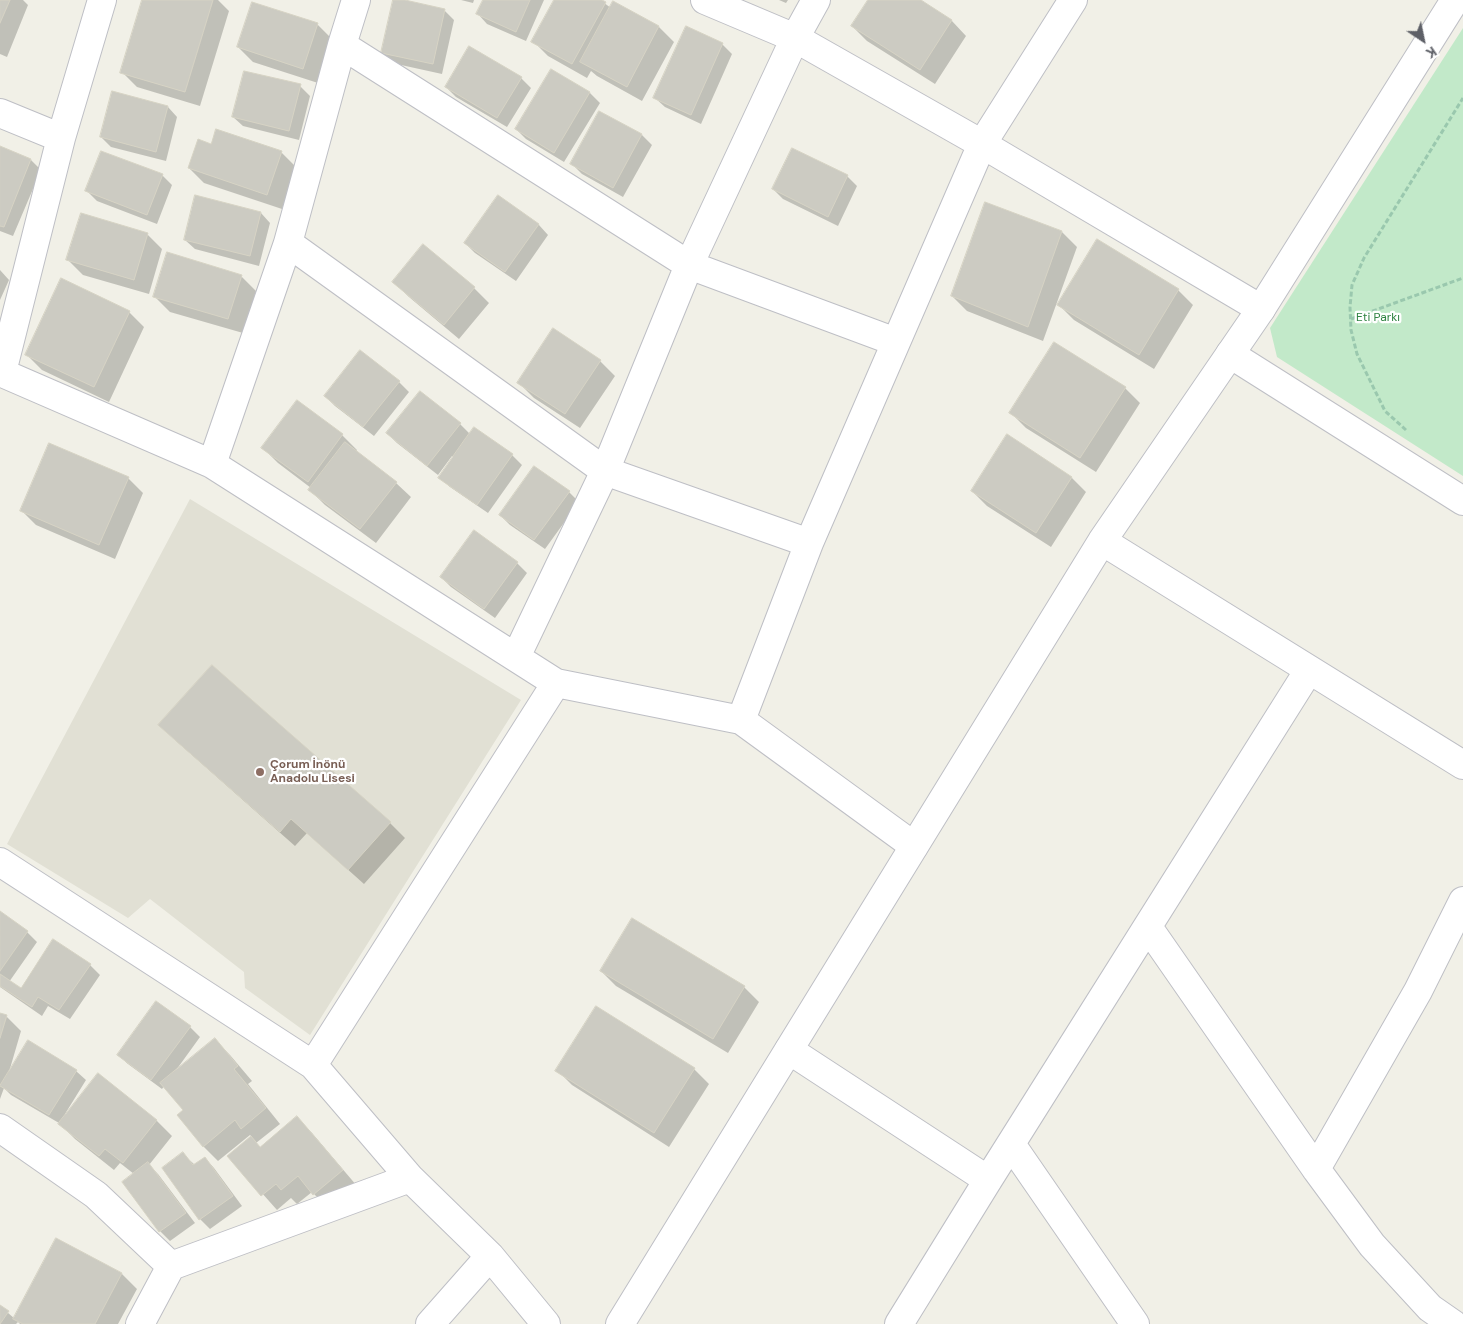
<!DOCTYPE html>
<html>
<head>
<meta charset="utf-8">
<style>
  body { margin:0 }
  #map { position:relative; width:1463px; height:1324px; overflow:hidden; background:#f1f0e7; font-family:"DM Sans",sans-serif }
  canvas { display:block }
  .north { position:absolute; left:1398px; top:15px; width:50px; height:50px; -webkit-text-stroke:4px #fff; paint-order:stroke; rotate:146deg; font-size:14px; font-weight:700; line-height:20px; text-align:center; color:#5e6067 }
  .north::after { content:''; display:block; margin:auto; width:18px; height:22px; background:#5e6067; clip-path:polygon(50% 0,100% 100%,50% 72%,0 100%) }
</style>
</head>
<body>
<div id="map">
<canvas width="1463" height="1324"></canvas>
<div class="north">K</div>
</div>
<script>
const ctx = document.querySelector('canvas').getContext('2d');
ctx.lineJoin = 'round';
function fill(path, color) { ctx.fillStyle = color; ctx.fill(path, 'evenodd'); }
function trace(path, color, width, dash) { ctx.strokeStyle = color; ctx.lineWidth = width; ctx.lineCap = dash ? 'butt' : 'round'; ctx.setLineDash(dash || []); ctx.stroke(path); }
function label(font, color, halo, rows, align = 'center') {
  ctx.font = font + ' "DM Sans",sans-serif'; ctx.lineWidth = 4.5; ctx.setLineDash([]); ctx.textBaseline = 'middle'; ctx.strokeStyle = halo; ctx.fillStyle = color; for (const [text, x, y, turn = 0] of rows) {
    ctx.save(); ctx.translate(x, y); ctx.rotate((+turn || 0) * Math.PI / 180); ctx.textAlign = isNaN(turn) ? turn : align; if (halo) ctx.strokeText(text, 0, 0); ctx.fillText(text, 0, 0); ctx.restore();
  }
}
const education = new Path2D(`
  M190,499L521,700L310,1035L245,988L244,972L150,899L128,918L7,844Z`);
const green = new Path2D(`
  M1463,28V476L1277,357L1270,328Z`);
const shadow = new Path2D(`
  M0,0H23L28,5L7,57L0,54Z
  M144,0H218L229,11L200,106L137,87L122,72Z
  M394,0L444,10L454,20L442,74L392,63L382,53Z
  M461,0H474L473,3Z
  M484,0H544L526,41L487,24L478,14Z
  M556,0H600L611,8L614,3L659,27L674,42L642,101L597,76L591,71L587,78L548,56L533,41Z
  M779,0H788L786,3Z
  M869,0H919L952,21L966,36L935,84L867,41L852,26Z
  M317,24L332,39L318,83L253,62L238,47Z
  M722,44L732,54L701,124L665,107L655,98Z
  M552,70L590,93L600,103L564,162L526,139L516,129Z
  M521,78L531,88L507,127L456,97L446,87Z
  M300,86L310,96L299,140L243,126L233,117Z
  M168,107L177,117L166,161L111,147L101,137Z
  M600,113L642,135L652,145L623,197L582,174L572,164Z
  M212,145L281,152L296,167L282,209L204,183L189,168Z
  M0,147L31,160L41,170L13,236L0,231Z
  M793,150L847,176L857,186L838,226L783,199L773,189Z
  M162,175L172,185L157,224L97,201L87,191Z
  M498,197L539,225L548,235L516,281L475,253L465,243Z
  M986,203L1062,232L1077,247L1043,341L967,311L952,296Z
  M261,213L270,223L259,266L195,249L185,240Z
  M147,234L162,249L149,294L83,275L68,260Z
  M0,270L9,280L0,300Z
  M241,276L256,291L243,333L170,312L155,297Z
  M394,282L474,288L489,303L459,339L409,297Z
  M1178,290L1193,305L1154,369L1074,320L1059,305Z
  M129,312L144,327L109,402L42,370L27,355Z
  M600,361L615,376L580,428L534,398L519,383Z
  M399,382L409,392L374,436L335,406L325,396Z
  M1125,388L1140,403L1096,472L1026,428L1011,413Z
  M297,402L342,435L357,450L356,452L396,483L411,497L376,543L325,505L310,490L311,488L278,463L263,448Z
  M460,424L470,434L512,455L522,465L488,513L450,487L440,478L454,457L452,456L438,475L397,443L387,433Z
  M128,478L143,493L115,559L36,525L21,510Z
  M1072,478L1086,492L1051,547L987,506L972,491Z
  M569,492L579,502L545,549L510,525L500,515Z
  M517,563L527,573L495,618L451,587L441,577Z
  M175,740L390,823L405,838L364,884L307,833L295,846Z
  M0,913L27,932L37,942L9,982L21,990L90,965L100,975L70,1019L48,1006L42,1016L0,987Z
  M601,971L744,987L759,1002L728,1053L616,986Z
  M0,1014L6,1016L21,1031L9,1072L76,1071L86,1080L65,1114L67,1115L98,1075L157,1121L172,1136L149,1165L158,1174L195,1223L170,1241L160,1231L123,1182L134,1174L120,1163L114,1170L75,1139L59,1123L11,1095L4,1088L0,1099Z
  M190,1027L200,1037L174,1073L215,1040L230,1055L252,1081L248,1084L280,1124L256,1143L261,1148L297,1118L312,1133L357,1186L329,1209L312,1192L297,1204L291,1198L277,1210L229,1156L252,1137L250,1135L218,1161L203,1146L185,1110L164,1086L162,1089L128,1064L118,1055Z
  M694,1069L709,1084L669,1147L572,1085L557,1070Z
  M183,1154L195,1165L205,1158L214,1168L242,1206L210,1229L200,1219Z
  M57,1240L122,1274L137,1289L118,1324H20L18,1322L16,1324H0V1306L15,1319Z`);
const building = new Path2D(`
  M0,0H10L0,23Z
  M142,0H213L185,92L120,73Z
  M393,0H405L445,9L433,64L381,53Z
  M483,0H530L516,32L476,14Z
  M554,0H602L606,2L572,64L531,42Z
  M868,0H921L952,20L920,70L851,26Z
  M613,1L659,26L627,87L580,62Z
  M252,2L318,23L303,69L237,47Z
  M686,26L723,43L691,115L653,98Z
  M469,46L522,77L497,118L445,87Z
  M551,69L590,92L554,153L515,129Z
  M244,71L301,84L289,131L232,117Z
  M112,91L168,106L156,152L100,137Z
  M599,111L642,134L613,188L570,164Z
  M216,129L282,151L267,195L188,168L198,139L211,144Z
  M0,146L31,159L4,227L0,226Z
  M792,148L848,175L828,217L772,189Z
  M101,151L163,174L147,215L85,191Z
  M195,195L261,212L250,256L184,240Z
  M498,195L539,224L505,272L464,243Z
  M985,202L1062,231L1028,327L951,296Z
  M81,213L148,233L134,280L66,260Z
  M1097,239L1179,289L1139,355L1057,305Z
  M423,244L475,287L444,325L392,282Z
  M167,252L242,275L228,319L153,297Z
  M61,278L130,311L94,387L25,355Z
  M553,328L601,360L565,414L517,383Z
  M1054,342L1126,387L1080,458L1009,413Z
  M360,350L400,381L363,427L324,396Z
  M420,391L461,423L427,466L386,433Z
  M297,400L343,434L308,482L261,448Z
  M474,427L513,454L477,505L438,478Z
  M1007,434L1072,477L1036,533L971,491Z
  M345,442L397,482L360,529L308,490Z
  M49,443L129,477L99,545L20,511Z
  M534,466L570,491L534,540L499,515Z
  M474,530L518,562L484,609L440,577Z
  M212,665L391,822L348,870L291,819L280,832L158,725Z
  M0,911L28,931L0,971Z
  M632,918L745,986L713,1039L600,971Z
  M53,939L91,964L59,1010L38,997L32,1007L0,986V974L21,988Z
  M156,1001L191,1026L151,1080L117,1055Z
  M596,1006L695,1068L654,1133L555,1071Z
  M0,1013L7,1015L0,1038Z
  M215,1038L238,1066L234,1069L266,1108L241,1129L235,1120L203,1147L177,1115L183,1110L160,1083Z
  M28,1040L77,1070L49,1115L0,1086Z
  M98,1073L157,1120L123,1163L105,1149L99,1156L58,1124Z
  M297,1116L343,1170L313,1195L298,1176L281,1190L276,1184L261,1196L227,1156L251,1136L260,1147Z
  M183,1152L193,1165L205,1157L233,1196L199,1220L162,1168Z
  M148,1162L186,1213L159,1232L122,1182Z
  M56,1238L122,1273L95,1324H23L13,1319Z
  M0,1305L9,1311L0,1324Z`);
const path = new Path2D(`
  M1351,319L1463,278
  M1406,430L1385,411L1357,354L1351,330L1350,307L1352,285L1364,258L1463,98`);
const minor = new Path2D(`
  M705,0L795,38L982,144L1261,309
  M342,45L689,265L896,342
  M0,113L61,138
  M288,243L605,471L809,543
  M1230,354L1463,501
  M0,372L212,464L556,683L741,720L914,846
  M2,372L61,138L102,0
  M212,464L288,243L342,45L356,0
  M516,657L605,471L689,265L795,38L816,0
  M741,720L809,543L982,144L1073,0
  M0,862L313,1065L410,1178L490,1256L546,1324
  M1148,927L1316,1169L1372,1245L1430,1308L1453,1324
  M789,1050L988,1180
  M313,1065L556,683
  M0,1128L96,1195L171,1266
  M1011,1144L1135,1324
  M1316,1169L1418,991L1463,901
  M140,1324L171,1266L410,1178
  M430,1324L490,1256
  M899,1324L988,1180L1309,670`);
const tertiary = new Path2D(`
  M1102,541L1463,765
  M620,1324L1102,541L1261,309L1455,0`);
const markers = [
  [260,772,5,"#8d6e63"]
];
const parkNames = [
  ["Eti Parkı",1378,318]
];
const educationNames = [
  ["Çorum İnönü",270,765],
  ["Anadolu Lisesi",270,779]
];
fill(education, '#e1e0d4');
fill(green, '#c2e9c9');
fill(shadow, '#0003');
fill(building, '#cccbc2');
trace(building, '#d6d3c4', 1);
trace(minor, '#bebfc5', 30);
trace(tertiary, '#bebfc5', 30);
trace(path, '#9ac8ae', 3, [5, 2.5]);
trace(minor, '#fff', 28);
trace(tertiary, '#fff', 28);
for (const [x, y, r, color] of markers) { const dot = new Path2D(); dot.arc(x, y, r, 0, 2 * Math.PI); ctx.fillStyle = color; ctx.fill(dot); trace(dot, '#fff', 2); }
label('12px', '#308342', '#fff', parkNames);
label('bold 12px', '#785e54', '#fff', educationNames, 'left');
</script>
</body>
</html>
